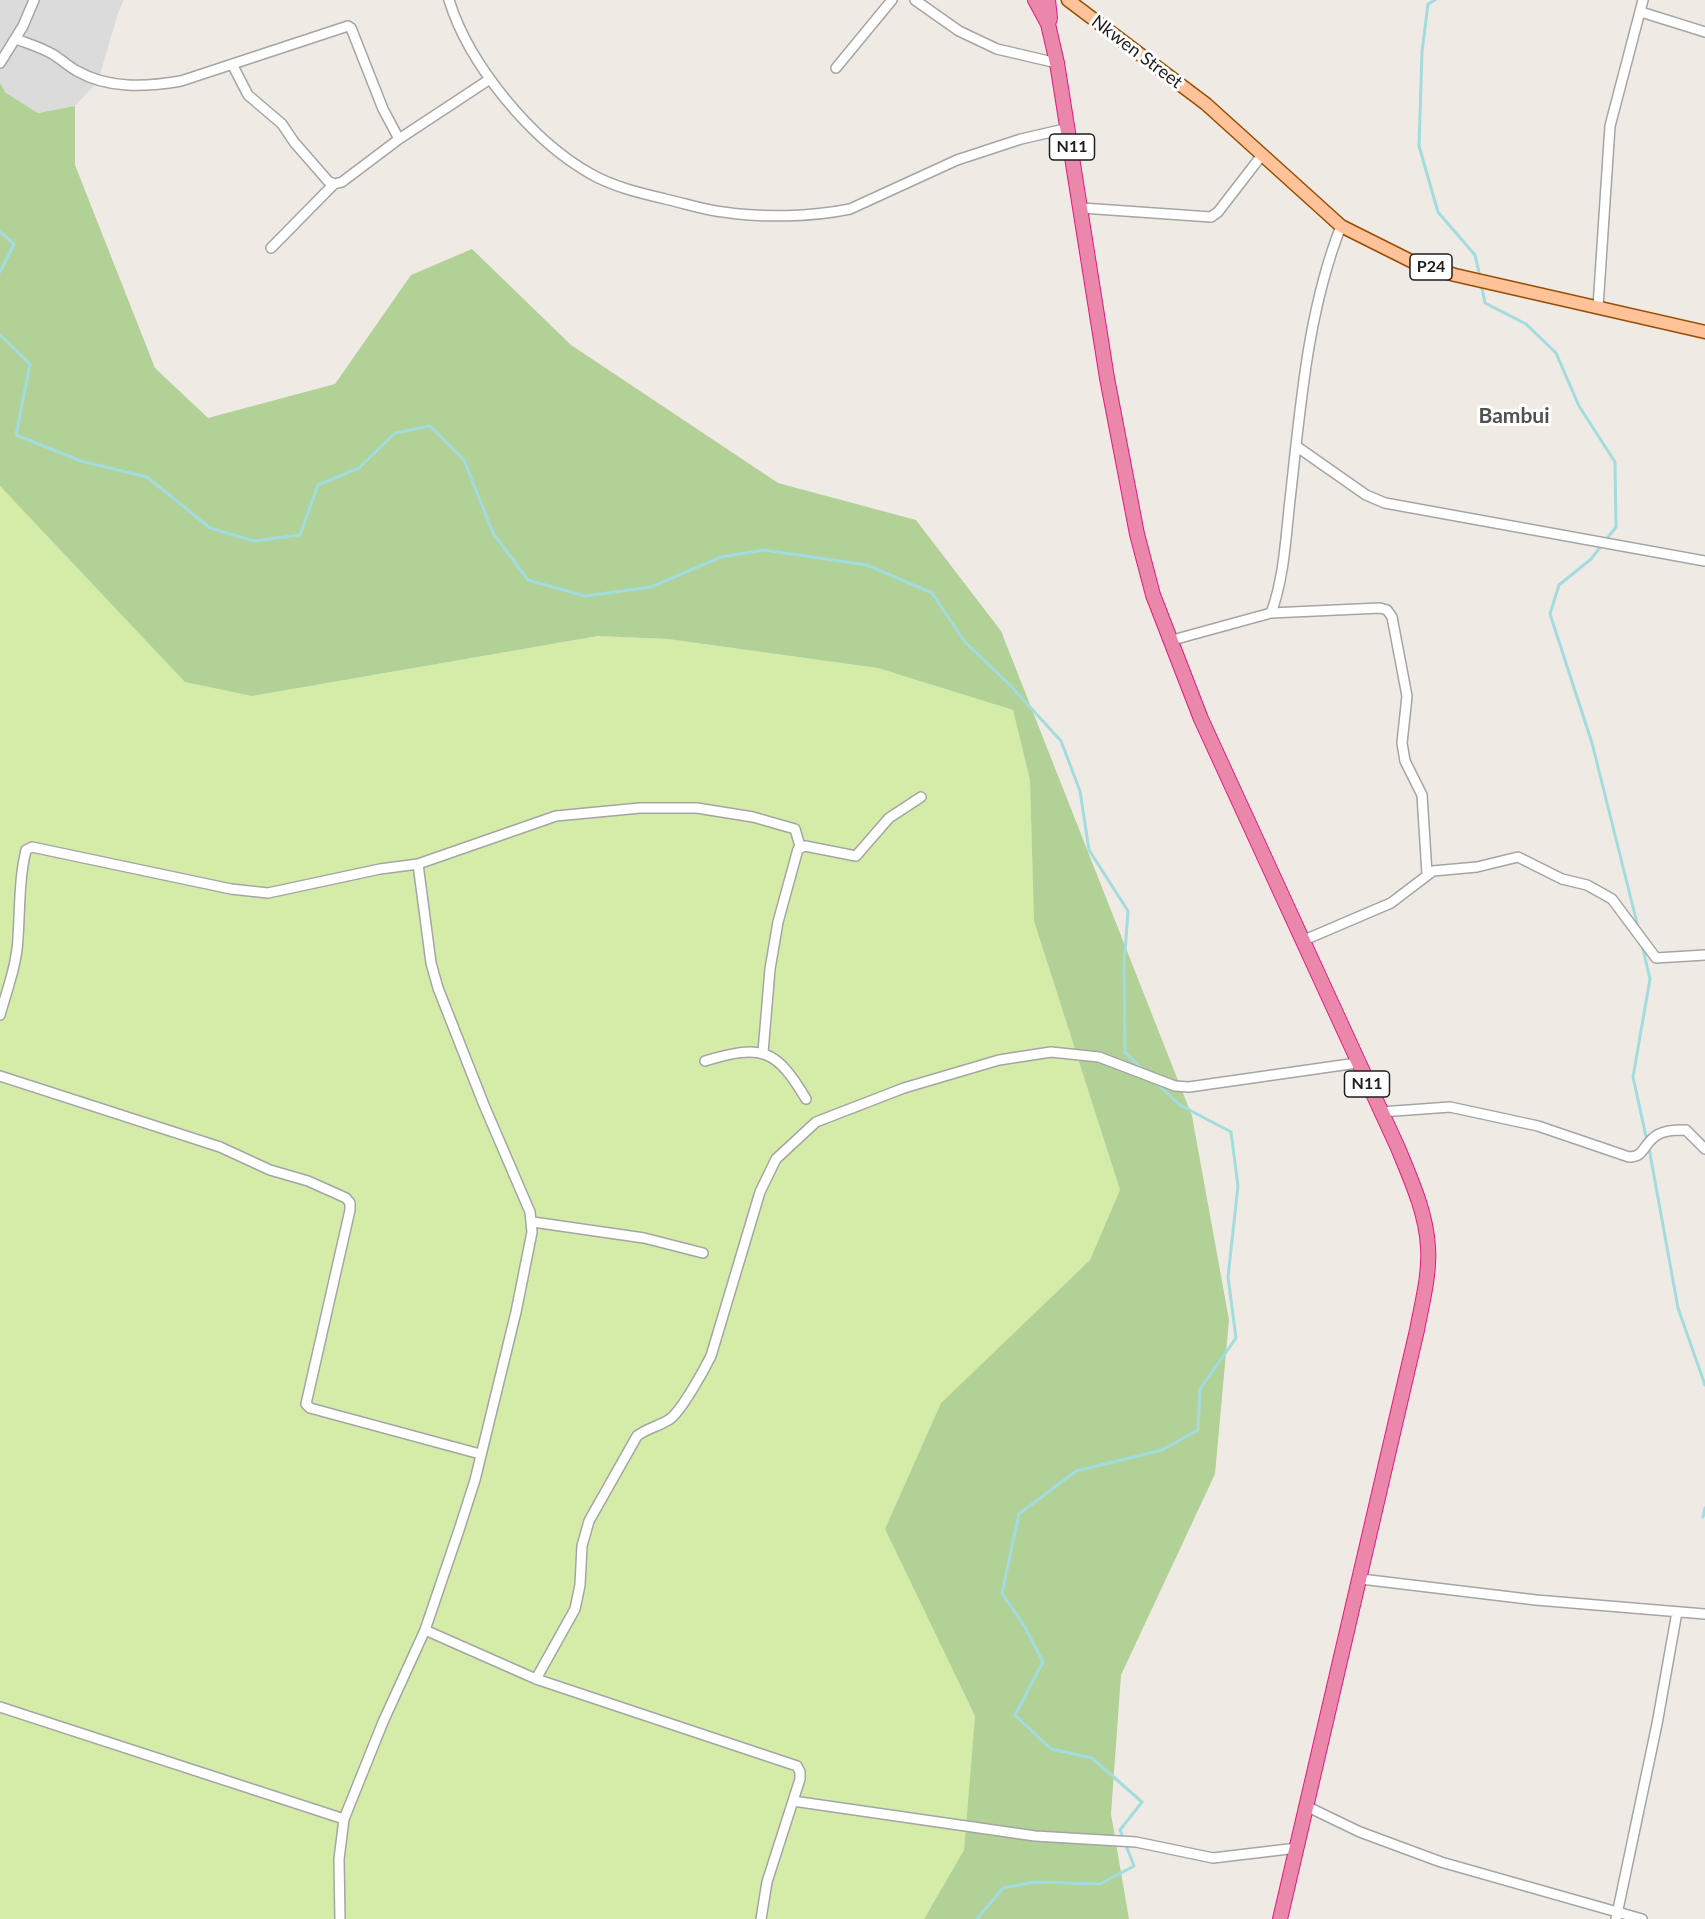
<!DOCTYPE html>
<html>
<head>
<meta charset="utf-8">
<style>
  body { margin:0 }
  canvas { display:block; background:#f0eae4 }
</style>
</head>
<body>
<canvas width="1705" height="1919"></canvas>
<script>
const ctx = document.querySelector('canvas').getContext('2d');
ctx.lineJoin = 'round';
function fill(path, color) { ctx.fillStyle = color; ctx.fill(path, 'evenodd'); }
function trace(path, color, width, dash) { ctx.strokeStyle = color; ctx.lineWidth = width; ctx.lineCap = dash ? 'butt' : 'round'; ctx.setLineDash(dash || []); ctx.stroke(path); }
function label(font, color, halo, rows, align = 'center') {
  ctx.font = font + ' Lato,sans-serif'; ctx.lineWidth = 6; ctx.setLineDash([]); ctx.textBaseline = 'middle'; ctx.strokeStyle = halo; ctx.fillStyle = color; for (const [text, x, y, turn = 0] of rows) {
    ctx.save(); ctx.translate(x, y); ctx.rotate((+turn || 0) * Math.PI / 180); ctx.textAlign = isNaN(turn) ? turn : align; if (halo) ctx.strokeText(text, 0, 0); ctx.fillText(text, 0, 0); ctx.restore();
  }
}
const residential = new Path2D(`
  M0,0H124L119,10L98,81L75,106L38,113L6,93L0,83Z`);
const grass = new Path2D(`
  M0,486L186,682L252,696L598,636L668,639L878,668L1013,710L1030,780L1034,921L1120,1190L1090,1260L941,1403L885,1529L975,1716L964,1850L924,1919H0Z`);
const forest = new Path2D(`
  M0,83L6,93L38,113L75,106V165L155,368L208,418L335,384L411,275L472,249L571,345L778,483L916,520L1001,631L1192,1116L1229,1320L1215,1474L1121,1675L1111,1814L1129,1919H924L964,1850L975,1716L885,1529L941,1403L1090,1260L1120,1190L1034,921L1030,780L1013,710L878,668L668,639L598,636L252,696L185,682L0,486Z`);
const stream = new Path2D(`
  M1435,0L1428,4L1422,52L1419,146L1438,212L1475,255L1480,277
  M0,232L14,244L0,272
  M1481,284L1485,303L1526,324L1556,353L1579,406L1615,462L1616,527L1591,559L1559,585L1550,614L1592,743L1638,927
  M0,335L30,364L16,435L81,461L147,477L210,528L254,541L300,535L318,485L359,468L395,433L430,426L464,460L493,533L528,580L585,596L651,587L721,557L764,550L867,565L932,593L965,642L1010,685L1061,741L1080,791L1089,850L1128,911L1124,966L1125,1052L1143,1070
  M1642,945L1650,979L1633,1077L1647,1141
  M1649,1148L1678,1308L1705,1385
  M1703,1517L1705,1508
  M977,1919L1003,1888L1035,1882L1100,1884L1134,1866L1120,1830L1142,1802L1092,1758L1051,1749L1015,1715L1043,1662L1025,1627L1002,1593L1019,1514L1076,1471L1162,1450L1198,1430L1200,1389L1236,1338L1228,1277L1238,1186L1231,1132L1180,1105L1156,1083`);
const minor = new Path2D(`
  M449,0C469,65 532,141 591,174C614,187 640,193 665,199C684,203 703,210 723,212C763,218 811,217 850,209L957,160L1021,139L1069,128
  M915,0L959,31L997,49L1057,63
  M1641,12L1705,32
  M16,39C29,44 43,48 54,55C62,60 69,67 77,71C108,89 146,87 181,81L348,26L351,28L383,109L399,139
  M0,63L23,26L34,0
  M232,64L248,95L282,124L294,142L328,181L334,184
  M836,68L892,0
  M1082,208L1211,217L1218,212L1262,155
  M271,248L334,184L342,182L399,139L490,79
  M1598,307L1610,126L1643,0
  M1296,446L1366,495L1385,503L1705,561
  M1271,613L1380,608L1387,610L1392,617L1407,696L1402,743L1405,761L1422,795L1427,874
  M1169,641L1271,613C1285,576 1286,531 1291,491C1301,401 1308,311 1341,226
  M1302,941L1391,903L1433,871L1477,867L1518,857L1562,879L1587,885L1612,899L1656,958L1705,955
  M0,1015C7,990 17,964 18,938C20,908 19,879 26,850L32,847L231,889L268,893L380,869L418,864L556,816L640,808H697L753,817L795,829L800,846
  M763,1052L770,969L778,922L798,849L805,846L856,856L889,818L921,797
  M705,1061C761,1044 776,1048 806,1099
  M0,1076L220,1147L270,1170L308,1181L346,1198L350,1203V1210L306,1404L310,1408L480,1454
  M1381,1112L1450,1107L1538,1126L1629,1157C1643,1157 1643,1147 1652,1139C1661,1130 1674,1130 1686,1130L1705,1149
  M533,1222L644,1238L703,1253
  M1361,1579L1536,1600L1705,1614
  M425,1630L536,1679L797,1766L800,1772V1779L767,1882L761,1919
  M536,1679L575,1609L580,1585L582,1546L589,1521L637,1436C647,1428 660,1426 670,1419C682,1410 704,1370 711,1356L760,1192L776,1159L816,1122L904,1088L999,1060L1051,1052L1099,1057L1175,1086L1189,1087L1357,1063
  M0,1707L344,1819
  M793,1801L1035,1836L1136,1842L1213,1858L1297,1848
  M1308,1807L1360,1832L1441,1862L1642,1919
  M340,1919L339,1859L344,1819L383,1722L425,1630L459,1530L475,1480L516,1312L532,1232L530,1212L484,1105L438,988L431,963L418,864
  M1616,1919L1657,1724L1677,1612`);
const major = new Path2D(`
  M1068,0L1206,104L1341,226L1415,263L1455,275L1705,332`);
const highway = new Path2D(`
  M1035,0L1048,24L1057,63L1107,378L1137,534L1153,595L1201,719L1398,1148C1411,1180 1426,1212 1428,1247C1430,1274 1422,1303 1417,1330L1280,1919
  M1048,0L1050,18L1048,24`);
const shields = [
  [1072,147,45],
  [1431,267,42],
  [1367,1084,45]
];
const shieldNames = [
  ["N11",1072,147],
  ["P24",1431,267],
  ["N11",1367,1084]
];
const streetNames = [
  ["Nkwen Street",1137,52,37]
];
const quarterNames = [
  ["Bambui",1514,416]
];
fill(residential, '#dcdbdb');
fill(grass, '#d4eca7');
fill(forest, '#b1d196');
trace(stream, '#a2dcdf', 3);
trace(minor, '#a5a5a5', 12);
trace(major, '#984d00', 15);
trace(highway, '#e31b81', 16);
trace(minor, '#fff', 9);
trace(major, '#ffc299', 12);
trace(highway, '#eb87aa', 14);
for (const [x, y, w] of shields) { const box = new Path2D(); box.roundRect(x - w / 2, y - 13, w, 26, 4.5); ctx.fillStyle = '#fff'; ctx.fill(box); trace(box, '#1e1e1e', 1.5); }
label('bold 16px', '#1e1e1e', null, shieldNames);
label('18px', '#1e1e1e', '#fff', streetNames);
label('bold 21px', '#515151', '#fff', quarterNames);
</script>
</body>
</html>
